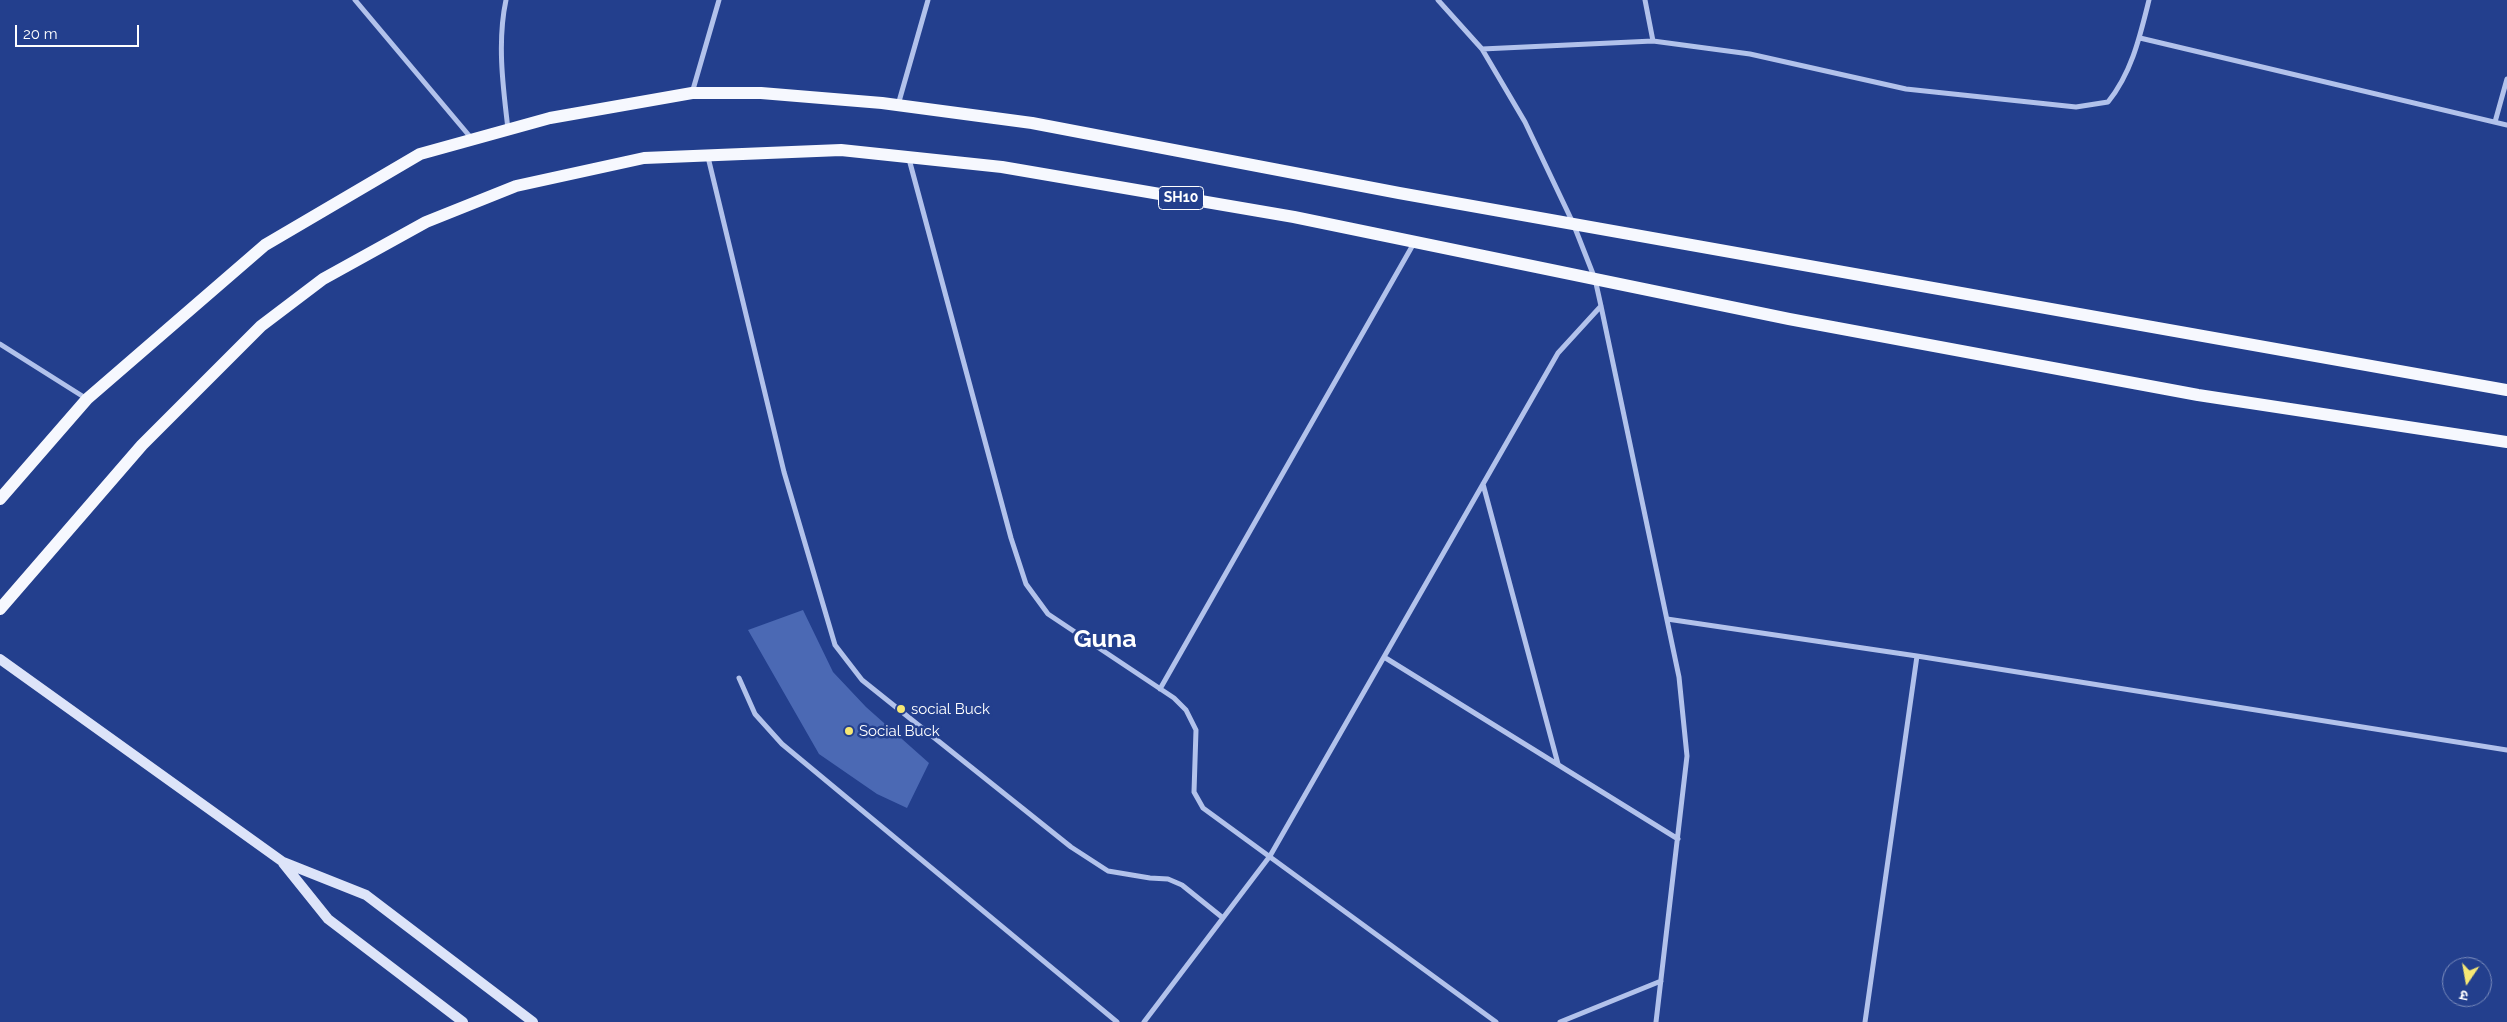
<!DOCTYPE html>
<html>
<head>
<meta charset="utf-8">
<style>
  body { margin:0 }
  #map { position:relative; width:2507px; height:1022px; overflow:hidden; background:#233f8d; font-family:Raleway,"Noto Sans Devanagari",sans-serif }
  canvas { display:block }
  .north { position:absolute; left:2442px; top:957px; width:50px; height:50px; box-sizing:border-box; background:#233f8d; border:1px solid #7b8cbb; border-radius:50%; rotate:192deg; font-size:14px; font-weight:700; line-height:20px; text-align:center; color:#fff }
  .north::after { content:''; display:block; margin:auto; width:18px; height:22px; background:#f6e774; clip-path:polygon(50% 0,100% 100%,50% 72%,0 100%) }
  .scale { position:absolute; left:15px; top:25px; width:124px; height:22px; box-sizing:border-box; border:2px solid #fff; border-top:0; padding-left:6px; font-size:15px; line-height:18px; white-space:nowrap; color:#fff; -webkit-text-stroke:4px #233f8d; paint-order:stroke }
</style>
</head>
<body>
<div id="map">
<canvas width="2507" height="1022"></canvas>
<div class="north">उ</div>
<div class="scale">20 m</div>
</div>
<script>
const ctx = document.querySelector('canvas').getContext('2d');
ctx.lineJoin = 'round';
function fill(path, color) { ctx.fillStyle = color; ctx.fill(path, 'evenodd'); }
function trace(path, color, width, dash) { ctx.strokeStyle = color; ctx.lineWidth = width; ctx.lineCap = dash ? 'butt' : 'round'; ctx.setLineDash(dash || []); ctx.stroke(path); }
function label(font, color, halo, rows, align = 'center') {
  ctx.font = font + ' Raleway,sans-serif'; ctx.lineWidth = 5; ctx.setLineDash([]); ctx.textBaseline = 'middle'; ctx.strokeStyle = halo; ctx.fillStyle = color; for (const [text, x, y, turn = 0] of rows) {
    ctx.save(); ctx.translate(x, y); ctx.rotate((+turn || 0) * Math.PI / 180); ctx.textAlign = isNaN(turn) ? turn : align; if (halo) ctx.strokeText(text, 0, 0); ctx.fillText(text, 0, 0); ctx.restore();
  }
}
const building = new Path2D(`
  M803,610L833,672L866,707L929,763L907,808L877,794L819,754L748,630Z`);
const street = new Path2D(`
  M355,0L472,139
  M506,0C497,42 503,87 508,129
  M1438,0L1482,49L1525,122L1573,223L1595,279L1601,306L1679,677L1687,756L1656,1022
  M1645,0L1653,41
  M2140,38L2507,125
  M1482,49L1653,41L1750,54L1906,89L2076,107L2108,102C2132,72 2140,36 2149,0
  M692,93L719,0
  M898,105L928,0
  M2495,122L2507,79
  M708,157L784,472L835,645L862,680L1071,847L1108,871L1150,878L1168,879L1182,885L1223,918
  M909,159L1011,538L1026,584L1048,614L1174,698L1186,710L1196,730L1194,792L1203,808L1496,1022
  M0,344L87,399
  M1483,484L1558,764
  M1667,619L1917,656L2507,750
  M1384,657L1678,839
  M739,678L755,714L782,744L1117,1022
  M1160,689L1414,243
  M1144,1022L1270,856L1558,353L1601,306
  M1560,1022L1661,981
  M1865,1022L1917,656`);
const secondary = new Path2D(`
  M0,659L283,862L366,895L533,1022
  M283,863L328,919L463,1022`);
const primary = new Path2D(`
  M0,499L87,399L265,245L420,154L550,118L692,93H761L882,103L1032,123L1399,193L2507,390
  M0,609L142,445L261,326L323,279L426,222L516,186L644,158L841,150L1002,167L1294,217L1789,319L2198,395L2507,442`);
const markers = [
  [901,709,5,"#f6e774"],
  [849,731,5,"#f6e774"]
];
const shields = [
  [1181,198,45]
];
const shieldNames = [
  ["SH10",1181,198]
];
const poiNames = [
  ["social Buck",911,709],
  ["Social Buck",859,731]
];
const townNames = [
  ["Guna",1105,639]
];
fill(building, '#4b69b4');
trace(street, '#b2c2eb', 5);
trace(secondary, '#dde4f9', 10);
trace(primary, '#f6f8fe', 12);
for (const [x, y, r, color] of markers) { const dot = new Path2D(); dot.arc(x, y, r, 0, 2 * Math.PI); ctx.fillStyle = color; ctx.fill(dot); trace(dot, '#233f8d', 2); }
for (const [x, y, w] of shields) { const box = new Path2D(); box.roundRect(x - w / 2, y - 11.5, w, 23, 4); ctx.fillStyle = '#233f8d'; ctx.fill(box); trace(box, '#fff', 1); }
label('bold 14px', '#fff', null, shieldNames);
label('15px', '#fff', '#233f8d', poiNames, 'left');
label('bold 25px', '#fff', '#233f8d', townNames);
</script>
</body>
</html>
